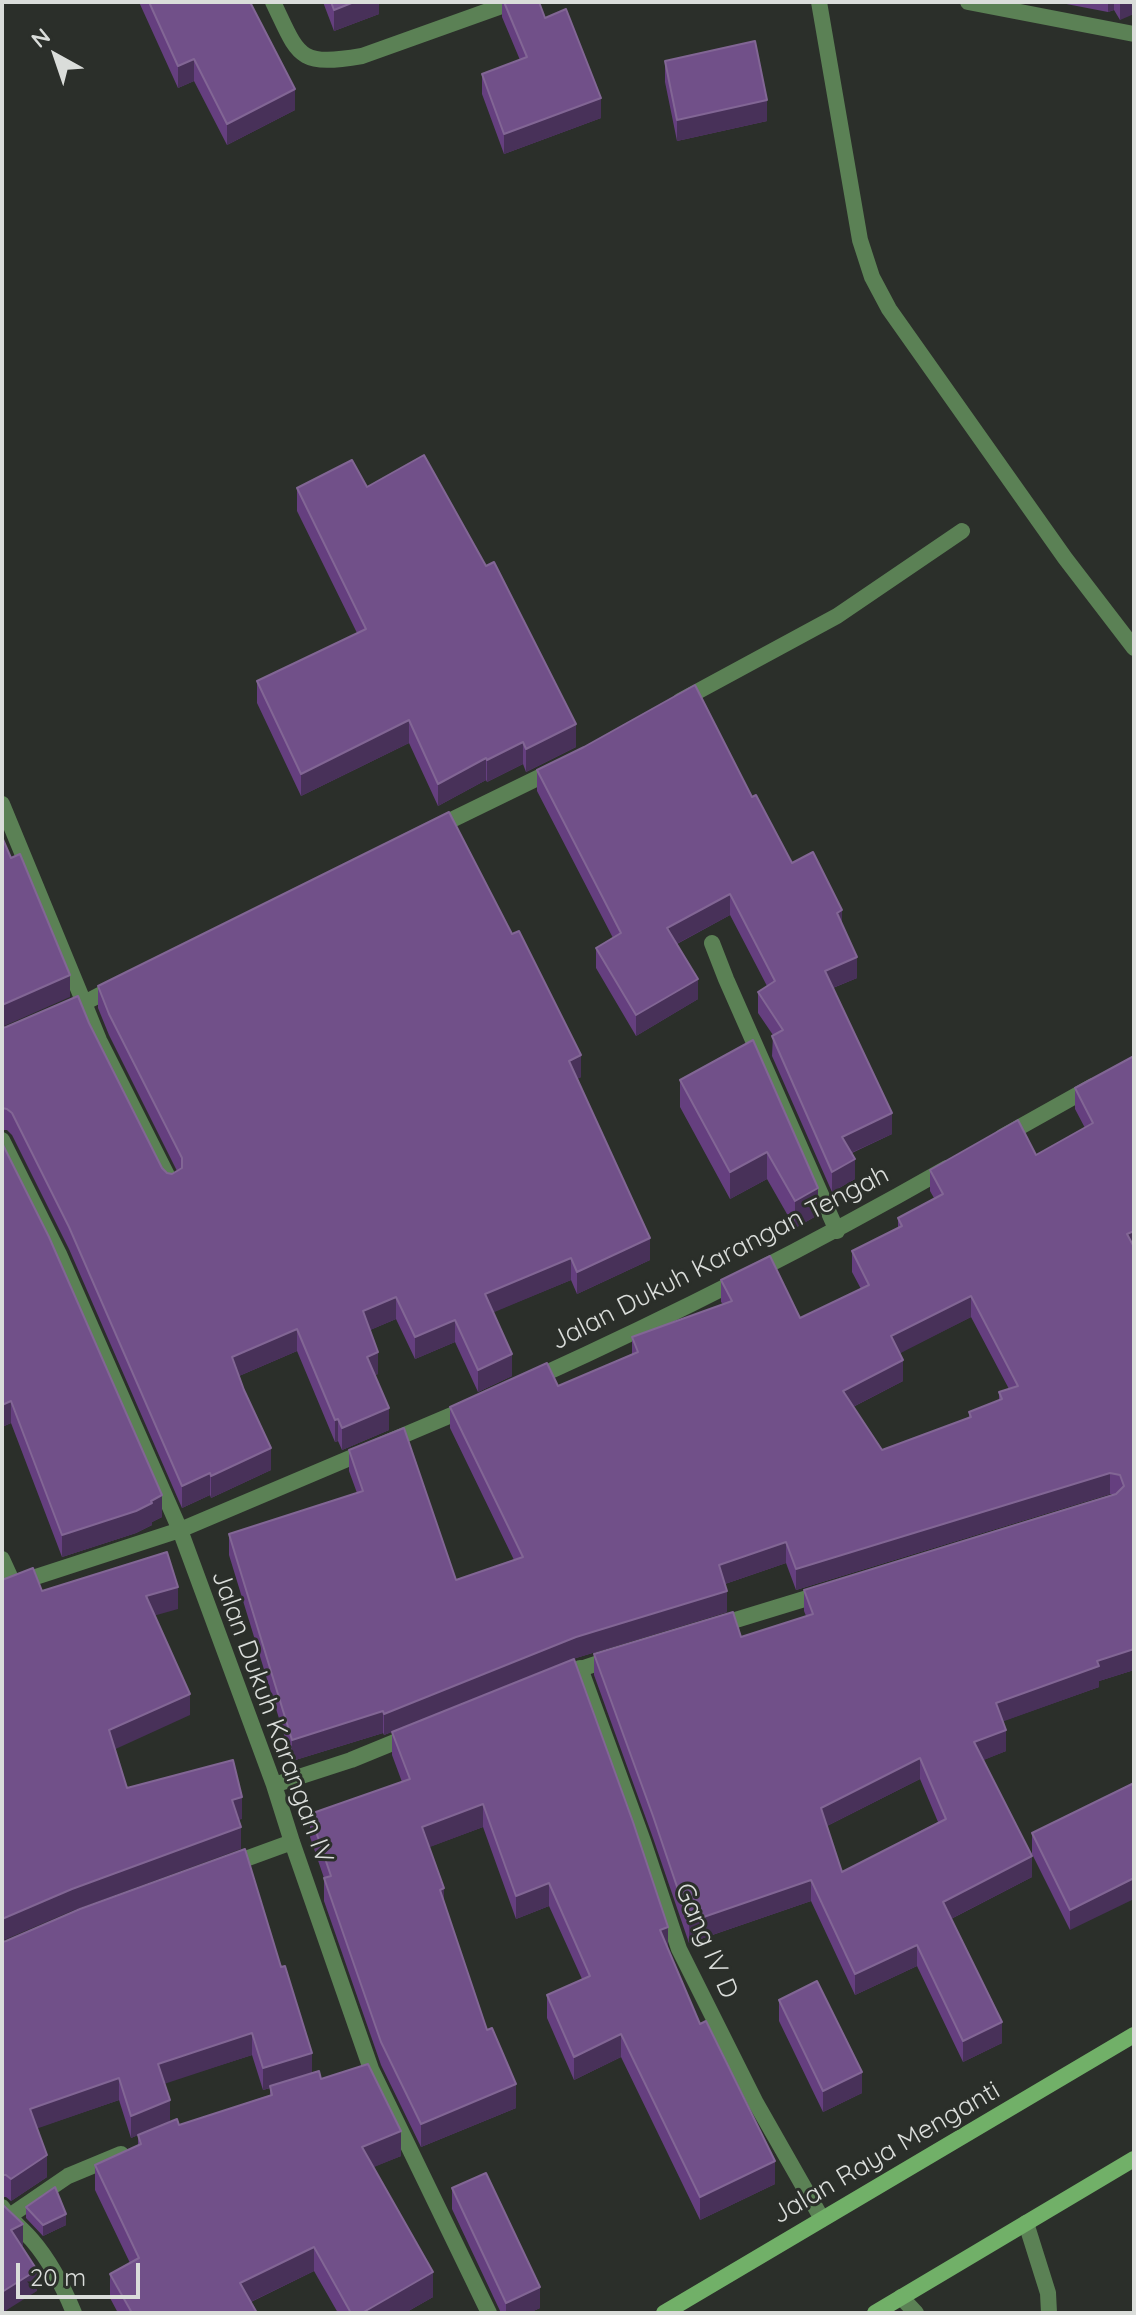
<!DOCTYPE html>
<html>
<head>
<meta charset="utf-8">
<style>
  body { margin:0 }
  #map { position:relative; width:1136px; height:2315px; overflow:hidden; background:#2b2f2a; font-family:Quicksand,sans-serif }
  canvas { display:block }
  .frame { position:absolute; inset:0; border:4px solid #daddda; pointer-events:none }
  .north { position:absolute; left:16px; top:16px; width:80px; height:80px; -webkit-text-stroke:6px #2b2f2a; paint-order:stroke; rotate:320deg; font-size:22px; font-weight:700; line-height:32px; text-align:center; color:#daddda }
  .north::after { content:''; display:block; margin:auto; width:28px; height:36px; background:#daddda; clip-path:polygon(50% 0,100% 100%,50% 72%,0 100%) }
  .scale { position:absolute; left:16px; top:2263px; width:124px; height:36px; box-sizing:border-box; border:4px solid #daddda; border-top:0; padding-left:10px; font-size:24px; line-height:28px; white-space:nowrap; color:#daddda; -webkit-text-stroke:6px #2b2f2a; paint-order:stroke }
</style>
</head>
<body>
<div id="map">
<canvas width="1136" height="2315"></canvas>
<div class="frame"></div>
<div class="north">N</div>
<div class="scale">20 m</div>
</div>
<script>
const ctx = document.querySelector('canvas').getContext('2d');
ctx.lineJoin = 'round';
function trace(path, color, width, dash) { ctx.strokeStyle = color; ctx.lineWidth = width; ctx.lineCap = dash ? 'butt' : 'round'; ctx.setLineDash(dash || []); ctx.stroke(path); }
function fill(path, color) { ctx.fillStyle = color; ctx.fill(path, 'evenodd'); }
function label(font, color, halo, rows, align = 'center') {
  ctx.font = font + ' Quicksand,sans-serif'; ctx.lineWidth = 6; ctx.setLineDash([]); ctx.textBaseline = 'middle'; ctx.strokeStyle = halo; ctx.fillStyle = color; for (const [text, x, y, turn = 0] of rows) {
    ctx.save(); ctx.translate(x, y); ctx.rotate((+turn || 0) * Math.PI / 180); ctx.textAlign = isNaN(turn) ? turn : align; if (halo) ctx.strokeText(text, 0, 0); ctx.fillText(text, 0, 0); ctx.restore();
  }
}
const lane = new Path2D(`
  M1026,2223L1048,2293L1049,2313
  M901,2297L916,2313`);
const street = new Path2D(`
  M273,2C299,56 297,67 362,56L513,2
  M819,2L860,240L872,277L889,309L1065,558L1134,648
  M968,2L1134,34
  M680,701L837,616L962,531
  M2,804L84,1003L117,986
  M435,828L554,770
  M712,943L726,979L837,1231
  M77,1006L84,1003L99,1040L172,1185
  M1002,1137L1093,1086
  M2,1140L59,1254L180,1530L274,1785L292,1842L371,2069L489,2313
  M533,1379C674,1315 812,1245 947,1168
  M2,1559L13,1583
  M2,1588L180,1530L468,1408
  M716,1626L824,1593
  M580,1668L643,1841L679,1949L756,2103L822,2219
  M560,1676L613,1658
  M274,1785L351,1760L412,1735
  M229,1865L292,1842
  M2,2207C10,2220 22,2228 32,2240C51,2262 63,2286 74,2313
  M8,2217L68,2176L121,2154`);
const secondary = new Path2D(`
  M664,2313L1134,2035
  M875,2313L1134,2159`);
const wall = new Path2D(`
  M139,2H250L295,110L227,145L194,81L178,88Z
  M323,2H379V14L334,31Z
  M502,2H539L545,18L601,118L504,154L482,94V74L520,60L502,17Z
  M1056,2H1134L1120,20L1114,10L1108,12Z
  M665,61L767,121L677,141L665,82Z
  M367,487L576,747L526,772L523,764L487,782L486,780L438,806L409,743L301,796L257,703V681L357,633L297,511V488Z
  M537,770L752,797L792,863L842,925L857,978L833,988L892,1134L852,1153L855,1179L832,1192L772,1056L773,1035L758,1013V992L767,986L730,915L677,944L698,999L636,1036L596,968V948L613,938L537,791Z
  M98,986L581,1077L577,1079L650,1260L577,1294L571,1280L493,1312L512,1376L478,1392L455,1342L415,1359L396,1319L370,1330L378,1374L375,1375L389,1430L342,1450L338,1441L335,1442L297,1351L239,1376L271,1470L211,1498L210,1495L182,1508L69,1249L12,1135L7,1130H2V1028L89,1023L162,1168L167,1173L172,1174L177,1171L109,1035L98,1008Z
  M753,1040L818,1215L795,1228L767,1179L730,1199L680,1107V1080Z
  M1134,1056V1670L1099,1681V1687L1003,1721L1006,1751L983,1760L1032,1877L951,1919L1002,2043L963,2062L917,1966L855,1995L811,1901L689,1943L653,1838L594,1675V1654L741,1637L806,1616L804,1611V1590L1114,1495L1110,1494L796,1590L786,1563L725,1584L727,1612L576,1658L384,1735L383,1733L292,1761L229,1555V1534L357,1493L349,1471V1450L456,1580L514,1560L450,1428V1407L558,1386L632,1355V1337L723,1304L721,1302V1280L800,1318L861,1289L852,1272V1251L898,1228V1218L934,1198L930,1191V1170L1036,1155L1085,1128L1075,1109V1088ZM971,1317L1009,1389L999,1392V1400L969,1412V1418L882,1450L853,1407L903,1381L899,1353ZM920,1779L938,1822L842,1872L827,1826Z
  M2,1143L162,1517L152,1522V1525L136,1533L62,1557L11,1423L2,1427Z
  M392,1732L668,1948L700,2024L775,2184L700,2220L621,2057L574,2080L547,2018V1995L582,1979L549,1906L516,1919L483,1827L429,1847L444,1903L487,2030L516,2108L421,2147L381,2065L324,1901V1878L310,1837V1814L402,1782L392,1755Z
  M1134,1783L1070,1930L1032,1854V1833Z
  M80,1909L321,2079L401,2156L373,2167L433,2297L405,2313H338L314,2271L251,2302L257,2313H118L110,2298V2274L130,2263L95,2190V2165L138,2145V2135L131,2138L119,2100L37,2128L47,2177L11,2201L6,2197H2V1942L6,1941ZM252,2055L263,2090L270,2088V2095L179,2125L170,2122L164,2083Z
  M779,2000L862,2093L823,2112L779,2021Z
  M452,2188L540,2308L529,2313H501L452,2209Z
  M26,2207L66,2225L43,2236L26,2218Z`);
const shadedWall = new Path2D(`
  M354,2H379V14L334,31V10Z
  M1108,2H1114V10L1108,12Z
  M1120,2H1134V14L1120,20Z
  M194,59V81L178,88V66Z
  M295,89V110L227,145V124Z
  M601,98V118L504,154V134Z
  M767,100V121L677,141V120Z
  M409,720V743L301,796V774Z
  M576,724V747L526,772V749Z
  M523,742V764L487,782V760Z
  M486,758V780L438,806V784Z
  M730,894V915L667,949V928Z
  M842,910V931L837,913Z
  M857,957V978L825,991V971Z
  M70,975V997L2,1027V1005Z
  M698,979V999L636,1036V1015Z
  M581,1055V1077L569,1083V1061Z
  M892,1113V1134L842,1157V1137Z
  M767,1152V1179L730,1199V1172Z
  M855,1159V1179L832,1192V1172Z
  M818,1188V1215L795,1228V1201Z
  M1134,1231V1252L1127,1234Z
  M650,1238V1260L577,1294V1272Z
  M571,1258V1280L485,1316V1294Z
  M971,1296V1317L891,1358V1336Z
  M396,1297V1319L363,1333V1311Z
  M455,1320V1342L415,1359V1337Z
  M297,1329V1351L232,1379V1357Z
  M378,1352V1374L367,1378V1357Z
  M512,1354V1376L478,1392V1370Z
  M903,1360V1381L843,1412V1391Z
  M11,1401V1423L2,1427V1405Z
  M389,1408V1430L342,1450V1428Z
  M338,1419V1441L335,1442V1420Z
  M271,1448V1470L211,1498V1476Z
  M210,1473V1495L182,1508V1486Z
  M1110,1473V1494L796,1590V1569Z
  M162,1495V1517L152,1522V1525L136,1533L62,1557V1535Z
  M786,1542V1563L719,1586V1565Z
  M178,1587V1609L146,1618V1596Z
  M727,1591V1612L576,1658L384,1735V1714L576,1637Z
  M1134,1649V1670L1099,1681V1687L996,1724V1703L1097,1661Z
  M190,1694V1715L109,1752V1730Z
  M383,1711V1733L292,1761V1740Z
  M1006,1730V1751L974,1764V1742Z
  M920,1758V1779L821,1829V1808Z
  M242,1797V1819L232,1822V1800Z
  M483,1804V1827L422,1850V1827Z
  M241,1827V1849L72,1911L2,1941V1919L72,1889Z
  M1032,1856V1877L943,1923V1902Z
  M1134,1878V1899L1070,1930V1910Z
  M811,1880V1901L689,1943V1922Z
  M549,1883V1906L516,1919V1896Z
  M444,1888V1911L440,1890Z
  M668,1927V1950L660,1930Z
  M917,1945V1966L855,1995V1974Z
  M1002,2022V2043L963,2062V2041Z
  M252,2033V2055L158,2086V2064Z
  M621,2034V2057L574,2080V2057Z
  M312,2053V2075L263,2090V2068Z
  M862,2072V2093L823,2112V2091Z
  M119,2078V2100L30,2131V2109Z
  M516,2084V2108L421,2147V2124Z
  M170,2100V2122L131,2138V2116Z
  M401,2131V2156L362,2172V2147Z
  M47,2155V2177L11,2201V2179Z
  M775,2161V2184L700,2220V2197Z
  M66,2214V2225L43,2236V2225Z
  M23,2224V2246L11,2252V2230Z
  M314,2247V2271L240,2307V2283Z
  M37,2270V2291L2,2313V2292Z
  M433,2272V2297L405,2313H362Z
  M540,2287V2308L529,2313H506V2303Z`);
const building = new Path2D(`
  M149,2H250L295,89L227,124L194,59L178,66Z
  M331,2H354L334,10Z
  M504,2H539L545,18L566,9L601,98L504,134L482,74L527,57Z
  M755,41L767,100L677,120L665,61Z
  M424,455L486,566L494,562L576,724L526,749L523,742L487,760L486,758L438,784L409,720L301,774L257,681L366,629L297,488L352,460L367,487Z
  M695,685L752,797L756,795L792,863L813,852L842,910L837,913L857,957L825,971L892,1113L842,1137L855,1159L832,1172L772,1036L783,1030L758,992L775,981L730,894L667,928L698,979L636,1015L596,948L621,933L537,770L584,747Z
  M449,812L512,934L519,931L581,1055L569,1061L650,1238L577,1272L571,1258L485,1294L512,1354L478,1370L455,1320L415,1337L396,1297L363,1311L378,1352L367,1357L389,1408L342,1428L338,1419L335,1420L297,1329L232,1357L244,1390L271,1448L211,1476L210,1473L182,1486L69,1227L12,1113L7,1109L2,1108V1028L6,1027L78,996L89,1023L162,1168L167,1173L172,1174L182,1168V1158L109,1014L98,986Z
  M2,837L11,858L20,854L70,975L2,1005Z
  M753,1040L818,1188L795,1201L767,1152L730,1172L680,1080Z
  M1134,1056V1202L1133,1203L1134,1205V1231L1127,1234L1134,1247V1649L1097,1661L1099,1666L996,1703L1006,1730L974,1742L1032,1856L943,1902L1002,2022L963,2041L917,1945L855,1974L811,1880L689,1922L653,1816L594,1654L733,1612L741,1637L813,1614L804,1590L1116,1494L1124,1486L1120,1475L1110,1473L796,1569L786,1542L719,1565L727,1591L576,1637L384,1714L383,1711L292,1740L229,1534L363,1491L349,1450L404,1428L456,1580L523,1557L450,1407L547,1363L558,1386L638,1352L632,1337L732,1301L721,1280L770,1256L800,1318L869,1285L852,1251L902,1226L898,1218L943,1194L930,1170L1018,1120L1036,1155L1093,1123L1075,1088ZM971,1296L1018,1386L999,1392L1002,1399L969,1412L971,1417L882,1450L843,1391L903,1360L891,1336ZM920,1758L946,1819L842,1872L821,1808Z
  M2,1143L49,1237L162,1495L151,1501L152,1503L136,1511L62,1535L11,1401L2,1405Z
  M167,1552L178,1587L146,1596L190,1694L109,1730L127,1788L233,1760L242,1797L232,1800L241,1827L72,1889L2,1919V1580L33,1568L42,1591Z
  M574,1659L633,1822L668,1927L660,1930L700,2024L706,2021L775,2161L700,2197L621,2034L574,2057L547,1995L590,1976L549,1883L516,1896L483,1804L422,1827L444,1888L440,1890L487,2030L492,2028L516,2084L421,2124L381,2042L324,1878L331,1876L310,1814L410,1779L392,1732Z
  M1134,1783V1878L1070,1910L1032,1833Z
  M245,1849L281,1967L285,1966L312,2053L263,2068L252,2033L158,2064L170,2100L131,2116L119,2078L30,2109L47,2155L11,2179L6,2175H2V1942L6,1941L80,1909Z
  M817,1981L862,2072L823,2091L779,2000Z
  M368,2064L401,2131L362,2147L433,2272L362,2313H351L314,2247L240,2283L257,2313H132L110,2274L139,2258L95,2165L141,2144L138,2135L177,2119L179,2125L272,2095L270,2086L319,2071L321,2079Z
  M486,2173L540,2287L506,2303L452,2188Z
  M55,2187L66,2214L43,2225L26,2207Z
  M2,2204L23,2224L11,2230L37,2270L2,2292Z`);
const streetNames = [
  ["Jalan Dukuh Karangan Tengah",720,1258,-27],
  ["Jalan Dukuh Karangan IV",272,1717,70],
  ["Gang IV D",706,1941,67],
  ["Jalan Raya Menganti",886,2153,-30]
];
trace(lane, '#5b8155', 16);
trace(street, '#5b8155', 16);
trace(secondary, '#71b068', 16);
fill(wall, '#653f7f');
fill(shadedWall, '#483159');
fill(building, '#715089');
trace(building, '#826695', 2);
label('26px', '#daddda', '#2b2f2a', streetNames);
</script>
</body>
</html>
